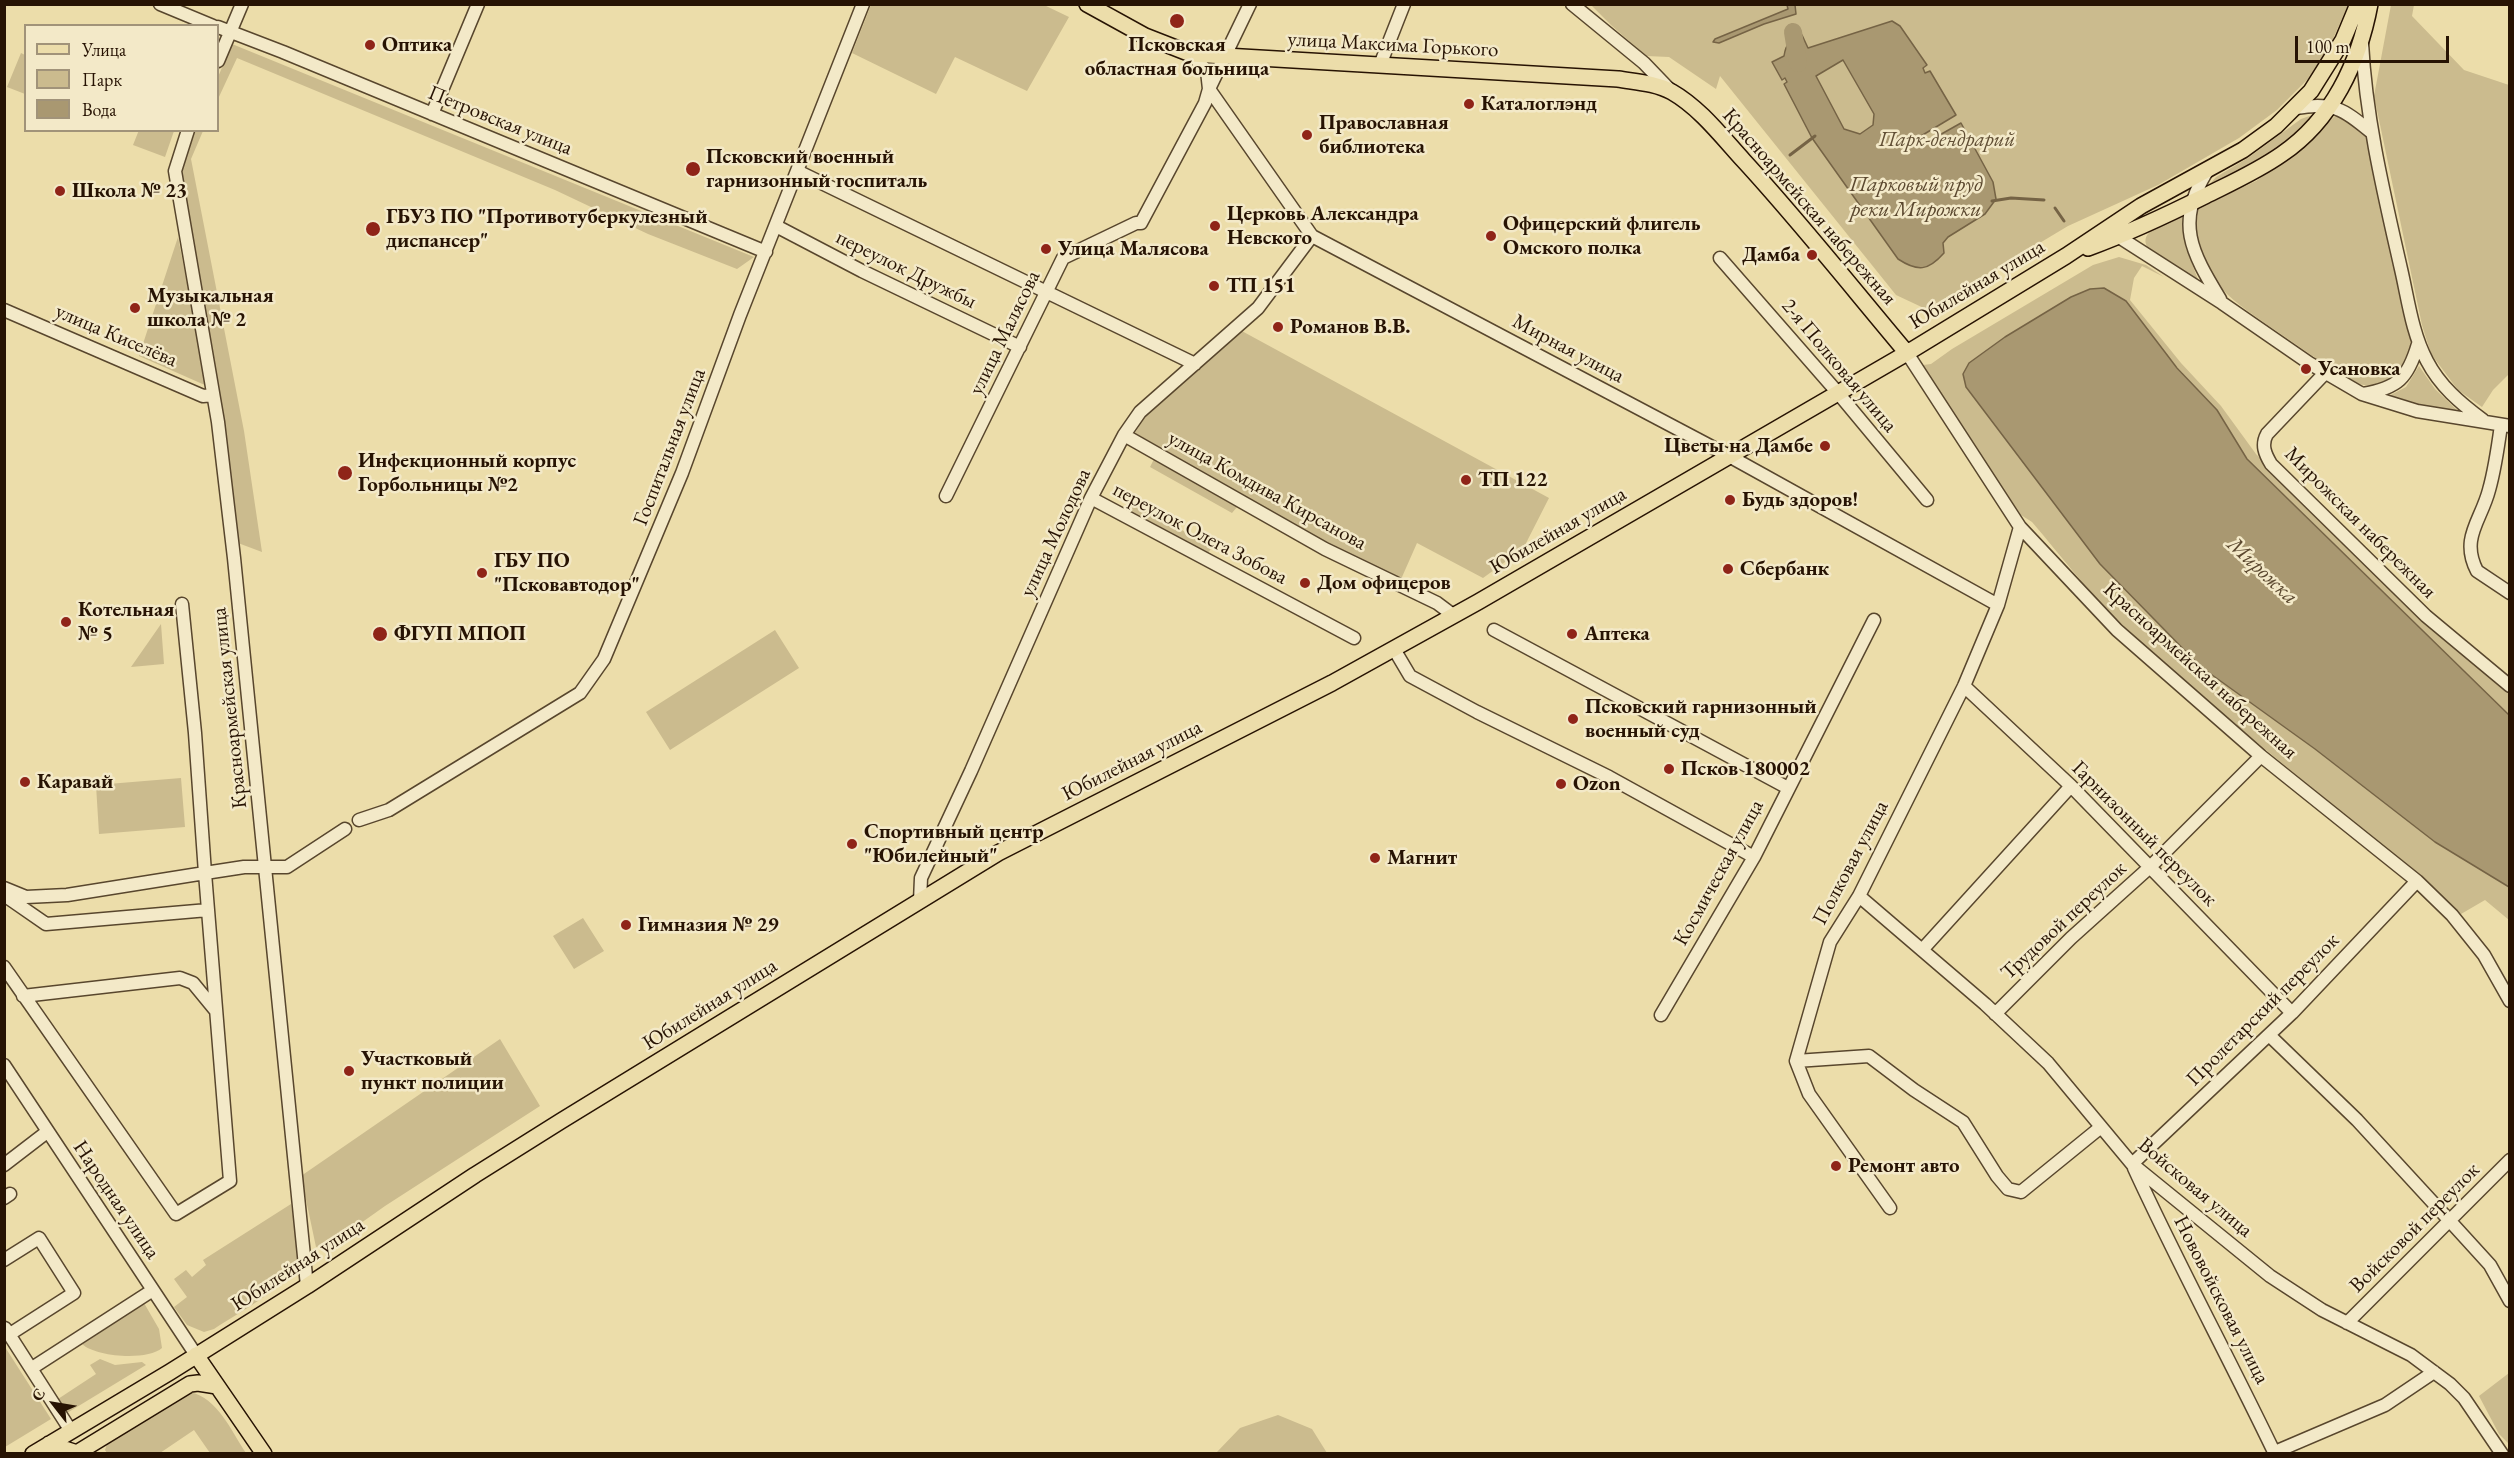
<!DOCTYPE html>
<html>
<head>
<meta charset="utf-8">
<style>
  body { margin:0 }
  #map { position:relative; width:2514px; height:1458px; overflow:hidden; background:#ecddaa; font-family:"EB Garamond",serif }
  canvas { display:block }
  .frame { position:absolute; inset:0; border:6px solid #271303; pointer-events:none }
  .legend { position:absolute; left:24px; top:24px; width:195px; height:108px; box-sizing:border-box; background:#f3e9c8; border:2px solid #a19379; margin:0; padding:8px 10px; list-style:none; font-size:18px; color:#271303 }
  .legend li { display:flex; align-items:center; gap:12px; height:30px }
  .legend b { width:30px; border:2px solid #a19379 }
  .north { position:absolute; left:24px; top:1374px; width:60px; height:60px; -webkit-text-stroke:4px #f3e9c8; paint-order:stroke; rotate:301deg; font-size:16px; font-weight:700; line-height:24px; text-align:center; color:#271303 }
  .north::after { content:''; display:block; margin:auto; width:21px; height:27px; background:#271303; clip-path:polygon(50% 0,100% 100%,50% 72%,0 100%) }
  .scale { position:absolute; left:2295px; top:36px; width:154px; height:27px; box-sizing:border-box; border:3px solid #271303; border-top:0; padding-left:8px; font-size:18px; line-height:21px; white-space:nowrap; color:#271303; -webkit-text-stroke:4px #f3e9c8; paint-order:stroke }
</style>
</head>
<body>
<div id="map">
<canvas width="2514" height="1458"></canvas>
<div class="frame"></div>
<ul class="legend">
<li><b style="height:8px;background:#ecddaa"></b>Улица</li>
<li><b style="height:16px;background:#cbbb8e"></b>Парк</li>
<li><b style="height:16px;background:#a99871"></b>Вода</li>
</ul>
<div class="north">С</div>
<div class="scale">100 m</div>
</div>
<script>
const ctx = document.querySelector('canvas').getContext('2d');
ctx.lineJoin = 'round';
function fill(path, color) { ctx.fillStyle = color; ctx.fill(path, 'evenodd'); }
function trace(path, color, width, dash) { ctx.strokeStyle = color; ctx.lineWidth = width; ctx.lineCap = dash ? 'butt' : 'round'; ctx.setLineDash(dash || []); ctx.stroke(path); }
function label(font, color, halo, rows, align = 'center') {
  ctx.font = font + ' "EB Garamond",serif'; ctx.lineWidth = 5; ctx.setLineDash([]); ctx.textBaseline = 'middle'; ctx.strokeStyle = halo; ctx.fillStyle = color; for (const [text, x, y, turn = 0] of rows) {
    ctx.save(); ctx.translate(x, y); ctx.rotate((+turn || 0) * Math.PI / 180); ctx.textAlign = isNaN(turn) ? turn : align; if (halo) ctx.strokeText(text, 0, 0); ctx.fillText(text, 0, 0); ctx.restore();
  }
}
const green = new Path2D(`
  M871,5H1044L1069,17L1027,91L955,57L936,94L852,53Z
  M1591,5H2348L2329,48L2308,79L2277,110L2239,138L2158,185L2068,226L1928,310L1896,295L1720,76L1716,89L1669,57L1646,56L1611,25Z
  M2391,5H2414L2412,16L2464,70L2509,85V374L2493,390L2482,407L2458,390L2431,354L2422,325L2374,96Z
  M232,44L754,257L737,269L648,234L555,190L237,58L218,99V77Z
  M21,53L25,55V94L7,87Z
  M2318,113L2273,152L2203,192L2216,177L2248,158L2301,119Z
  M2336,115L2350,119L2366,136L2411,340C2407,379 2384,396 2348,380C2323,363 2299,347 2275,330C2223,294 2197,278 2195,210L2256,181L2294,154Z
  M139,130L174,131L165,157L133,145Z
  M194,131H203L191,159L244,431L262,552L238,543L182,171L187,146Z
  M2182,217L2186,248L2199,282L2148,248C2136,230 2170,222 2182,217Z
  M178,237L207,386L139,356Z
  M2119,257L2146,265L2164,277L2142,266L2134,278L2130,300L2181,363L2221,406L2256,454L2357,558L2462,654L2509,693V715L2247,459L2217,410L2104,288L2090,289L2071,297L1966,387L2201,667L2315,749L2435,842L2509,887V920L2485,900L2461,914C2351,814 2230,727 2122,624C2089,593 2061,556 2032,522L2021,515L1938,396L1923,365L1931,364L1952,349L2093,265Z
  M1240,330L1549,498L1523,549L1483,578L1417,543L1402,577L1396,576L1340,550L1135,433L1146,415Z
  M2419,366L2435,389L2461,414L2385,398L2406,387Z
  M1157,453L1242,501L1232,513L1150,467Z
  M1130,501L1212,547L1205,558L1123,515Z
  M161,624L164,664L131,667Z
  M775,630L799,668L670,750L646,712Z
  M181,778L185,827L99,834L96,785Z
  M583,918L604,951L574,969L553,936Z
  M500,1039L540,1106L385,1206L330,1245L316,1247L301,1176Z
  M291,1204C293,1219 300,1247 297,1260C291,1286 236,1314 214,1329L204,1332L187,1325L174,1307L187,1297L174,1279L186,1270L192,1277L206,1265L203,1260Z
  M144,1303L159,1329L162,1348C147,1361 96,1357 82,1344Z
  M5,1347L51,1419L5,1447H4Z
  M100,1359L115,1365L142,1362L146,1365L67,1413L58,1399L96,1374L90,1365Z
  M2509,1373V1444L2499,1434L2479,1396Z
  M190,1392C218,1398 231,1431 246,1453H210L194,1430L160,1453H107L105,1450L108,1441Z
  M1278,1415L1312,1429L1327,1453H1216L1240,1428Z`);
const water = new Path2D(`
  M1787,5H1795L1796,14L1764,24L1719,43L1713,42L1715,39L1788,9Z
  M1892,21L1900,26L1927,65L1923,68L1925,73L1930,71L1956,115L1916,139L1920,146L1961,123L1993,182L1996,199L1985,214L1948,237L1943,243L1944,253C1928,271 1918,272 1898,259L1812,138L1784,84L1787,82L1785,78L1782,80L1772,62L1784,56C1786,43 1790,40 1802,35L1808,48ZM1843,60L1874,114L1873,125L1860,134L1844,129L1816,76Z
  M2104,288L2126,301L2177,368L2217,410L2247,459L2509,715V887L2435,842L2315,749L2201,667L2100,564L1966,387L1963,374L1969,363L2005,337L2071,297L2090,289Z`);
const stream = new Path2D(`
  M1790,155L1815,136
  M1992,201L2011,198L2044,200
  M2055,208L2064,221`);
const river = new Path2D(`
  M1793,32L1798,63`);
const minor = new Path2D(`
  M160,4L213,26
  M1572,4L1644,63L1669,89
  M218,27L283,52L766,252
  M2362,43C2366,120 2384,194 2401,269C2408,299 2412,333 2427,361C2440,386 2460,403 2483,420
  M1191,54L1207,71L1209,89L1312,236L1729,456L1998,605
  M218,61L242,4
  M1380,65L1404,4
  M2296,108C2333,102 2342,108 2371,132
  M432,114L478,4
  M188,130L175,171L218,422L234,558L307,1286
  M797,171L1195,364
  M2207,171C2175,223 2191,251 2220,299
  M776,226L862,271L1020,347
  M2119,237L2222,303L2309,363L2362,394L2417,411L2510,426
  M1720,258L1838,393L1927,500
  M4,310L203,396L213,395
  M1907,353L2020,527L2117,630L2261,756L2417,881L2452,915L2484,955L2510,1001
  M2325,373L2267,434C2261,445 2265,454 2271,464L2426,616L2510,686
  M2363,394C2398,388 2408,378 2418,344
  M2501,425C2498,447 2495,469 2489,490C2481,521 2460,538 2477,571L2510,593
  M1124,435L1325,549L1437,603L1453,615
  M946,496L1063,258L1136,223H1141L1205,103L1209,89L1250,4
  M1091,498L1354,638
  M1494,630L1788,788
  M1394,649L1410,676L1477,712L1609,777L1754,857
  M1964,686L2071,786L2292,1013
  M359,820L389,810L580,693L604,659L682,473L740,315L863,4
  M4,888L26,897L67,895L205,873L195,733L182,604
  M4,895L46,924L208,910
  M1859,896L1985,1004L2048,1063L2132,1164L2270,1276L2322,1310L2411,1355L2450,1384L2464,1398L2502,1454
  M920,901L921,878L971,771L1091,498L1124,435L1140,412L1258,308L1312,236
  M1922,950L2071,786
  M4,967L176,1214L230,1181L205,873L244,867H287L345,829
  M23,996L180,978L193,983L216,1011
  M1995,1014L2071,938L2150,867L2261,756
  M1661,1015L1754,857L1874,620
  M2269,1035L2357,1120L2449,1220L2490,1265L2510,1301
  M1796,1061L1869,1056L1914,1090L1963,1122L1997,1176L2008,1189L2021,1192L2101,1127
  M4,1065L196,1355
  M2132,1164L2292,1013L2417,881
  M4,1165L47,1132
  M2134,1168C2178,1264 2229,1358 2275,1454
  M4,1198L10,1194
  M1890,1208L1809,1094L1796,1061L1830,942L1859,896L1964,686L1998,605L2020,527
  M4,1260L39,1238L74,1293L10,1334
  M2347,1323L2510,1160
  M5,1328L71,1431
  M32,1368L153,1290
  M2275,1452L2385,1405L2434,1372`);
const major = new Path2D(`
  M1087,4L1145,36L1191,54L1618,79C1636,82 1656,83 1672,92C1700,108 1722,137 1744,161C1801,223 1853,289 1907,353
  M2088,248C2129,233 2167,215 2205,196C2231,183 2258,171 2282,154C2332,120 2359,63 2370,4
  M196,1355L264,1454
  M49,1444L77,1453L190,1384L198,1383L217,1386
  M33,1454L170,1372L307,1286L475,1175L561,1121L998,853L1332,683L1478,602L1907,353L2066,256L2141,206L2243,150L2276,126L2311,91L2343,40L2358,4`);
const markers = [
  [1177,21,8,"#8f2418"],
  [370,45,6,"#8f2418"],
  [1469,104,6,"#8f2418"],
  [1307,135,6,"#8f2418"],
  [693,169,8,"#8f2418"],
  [60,191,6,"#8f2418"],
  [1215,226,6,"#8f2418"],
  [373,229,8,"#8f2418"],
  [1491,236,6,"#8f2418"],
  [1046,249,6,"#8f2418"],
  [1812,255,6,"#8f2418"],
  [1214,286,6,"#8f2418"],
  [135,308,6,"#8f2418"],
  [1278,327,6,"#8f2418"],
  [2306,369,6,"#8f2418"],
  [1825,446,6,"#8f2418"],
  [345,473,8,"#8f2418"],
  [1466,480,6,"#8f2418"],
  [1730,500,6,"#8f2418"],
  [1728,569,6,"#8f2418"],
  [482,573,6,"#8f2418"],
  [1305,583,6,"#8f2418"],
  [66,622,6,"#8f2418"],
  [380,634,8,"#8f2418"],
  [1572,634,6,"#8f2418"],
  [1573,719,6,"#8f2418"],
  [1669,769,6,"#8f2418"],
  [25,782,6,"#8f2418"],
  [1561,784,6,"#8f2418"],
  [852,844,6,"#8f2418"],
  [1375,858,6,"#8f2418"],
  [626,925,6,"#8f2418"],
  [349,1071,6,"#8f2418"],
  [1836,1166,6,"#8f2418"]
];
const poiNames = [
  ["Оптика",382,45],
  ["Псковская",1177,45,"center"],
  ["областная больница",1177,69,"center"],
  ["Каталоглэнд",1481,104],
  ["Православная",1319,123],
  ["библиотека",1319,147],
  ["Псковский военный",706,157],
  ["гарнизонный госпиталь",706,181],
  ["Школа № 23",72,191],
  ["Церковь Александра",1227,214],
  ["Невского",1227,238],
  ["ГБУЗ ПО \"Противотуберкулезный",386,217],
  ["диспансер\"",386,241],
  ["Офицерский флигель",1503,224],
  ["Омского полка",1503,248],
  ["Улица Малясова",1058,249],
  ["Дамба",1800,255,"right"],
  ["ТП 151",1226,286],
  ["Музыкальная",147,296],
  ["школа № 2",147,320],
  ["Романов В.В.",1290,327],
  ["Усановка",2318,369],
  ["Цветы на Дамбе",1813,446,"right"],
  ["Инфекционный корпус",358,461],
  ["Горбольницы №2",358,485],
  ["ТП 122",1478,480],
  ["Будь здоров!",1742,500],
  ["ГБУ ПО",494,561],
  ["\"Псковавтодор\"",494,585],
  ["Сбербанк",1740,569],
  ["Дом офицеров",1317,583],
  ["Котельная",78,610],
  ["№ 5",78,634],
  ["ФГУП МПОП",394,634],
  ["Аптека",1584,634],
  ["Псковский гарнизонный",1585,707],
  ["военный суд",1585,731],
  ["Псков 180002",1681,769],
  ["Каравай",37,782],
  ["Ozon",1573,784],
  ["Спортивный центр",864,832],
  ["\"Юбилейный\"",864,856],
  ["Магнит",1387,858],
  ["Гимназия № 29",638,925],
  ["Участковый",361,1059],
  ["пункт полиции",361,1083],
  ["Ремонт авто",1848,1166]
];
const streetNames = [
  ["улица Максима Горького",1393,45,3],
  ["Петровская улица",500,121,22],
  ["Красноармейская набережная",1809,207,49],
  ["переулок Дружбы",906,270,26],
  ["Юбилейная улица",1977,285,-31],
  ["улица Малясова",1005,333,-64],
  ["улица Киселёва",116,336,23],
  ["Мирная улица",1568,349,28],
  ["2-я Полковая улица",1839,366,50],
  ["Госпитальная улица",670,447,-69],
  ["улица Комдива Кирсанова",1267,491,29],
  ["Мирожская набережная",2360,523,45],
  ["Юбилейная улица",1558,531,-30],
  ["улица Молодова",1056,533,-65],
  ["переулок Олега Зобова",1200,534,28],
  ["Красноармейская набережная",2200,671,42],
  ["Красноармейская улица",230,708,-96],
  ["Юбилейная улица",1132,761,-27],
  ["Гарнизонный переулок",2144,834,45],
  ["Полковая улица",1851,863,-62],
  ["Космическая улица",1719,873,-61],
  ["Трудовой переулок",2064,921,-43],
  ["Юбилейная улица",710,1005,-32],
  ["Пролетарский переулок",2263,1010,-45],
  ["Войсковая улица",2195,1188,40],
  ["Народная улица",116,1200,56],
  ["Войсковой переулок",2415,1228,-45],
  ["Юбилейная улица",298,1265,-33],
  ["Нововойсковая улица",2221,1300,63]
];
const parkNames = [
  ["Парк-дендрарий",1947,140]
];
const waterNames = [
  ["Парковый пруд",1916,185],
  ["реки Мирожки",1916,210],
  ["Мирожка",2262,571,43]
];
fill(green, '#cbbb8e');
fill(water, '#a99871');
trace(water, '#756345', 1.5);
trace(stream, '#756345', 3);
trace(river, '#a99871', 18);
trace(minor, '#58462d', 15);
trace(major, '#271303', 18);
trace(minor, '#f3e9c8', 12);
trace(major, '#ecddaa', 15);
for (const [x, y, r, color] of markers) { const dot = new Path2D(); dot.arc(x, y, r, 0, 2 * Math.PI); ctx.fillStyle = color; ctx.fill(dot); trace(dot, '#f3e9c8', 2); }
label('bold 21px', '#271303', '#f3e9c8', poiNames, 'left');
label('21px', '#271303', '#f3e9c8', streetNames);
label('italic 21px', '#604e34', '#f3e9c8', parkNames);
label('italic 22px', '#5b482f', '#f3e9c8', waterNames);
</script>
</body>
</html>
